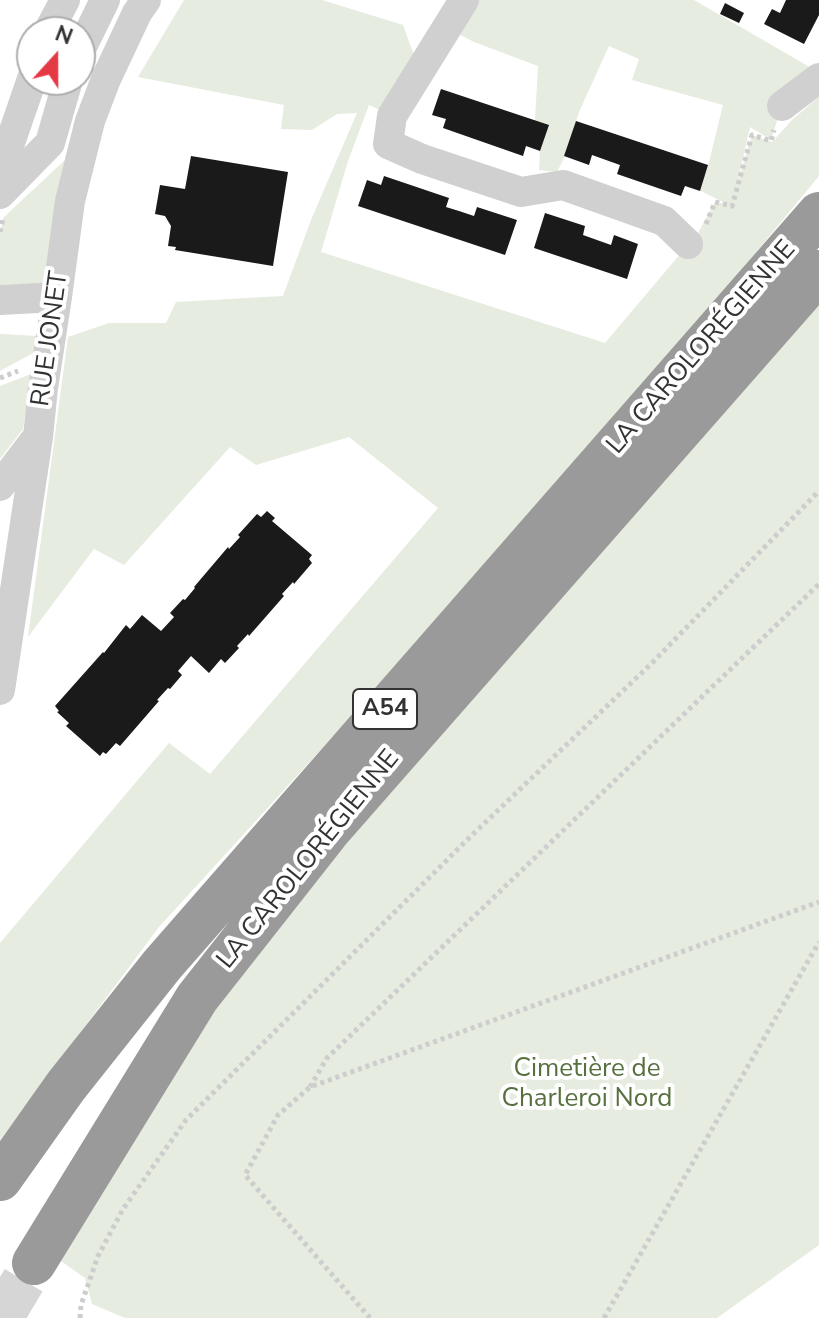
<!DOCTYPE html>
<html>
<head>
<meta charset="utf-8">
<style>
  body { margin:0 }
  #map { position:relative; width:819px; height:1318px; overflow:hidden; background:#fff; font-family:"Nunito Sans",sans-serif }
  canvas { display:block }
  .north { position:absolute; left:16px; top:16px; width:80px; height:80px; box-sizing:border-box; background:#fff; border:2px solid #adadad; border-radius:50%; rotate:21deg; font-size:22px; font-weight:700; line-height:32px; text-align:center; color:#333 }
  .north::after { content:''; display:block; margin:auto; width:28px; height:36px; background:#e63946; clip-path:polygon(50% 0,100% 100%,50% 72%,0 100%) }
</style>
</head>
<body>
<div id="map">
<canvas width="819" height="1318"></canvas>
<div class="north">N</div>
</div>
<script>
const ctx = document.querySelector('canvas').getContext('2d');
ctx.lineJoin = 'round';
function fill(path, color) { ctx.fillStyle = color; ctx.fill(path, 'evenodd'); }
function trace(path, color, width, dash) { ctx.strokeStyle = color; ctx.lineWidth = width; ctx.lineCap = dash ? 'butt' : 'round'; ctx.setLineDash(dash || []); ctx.stroke(path); }
function label(font, color, halo, rows, align = 'center') {
  ctx.font = font + ' "Nunito Sans",sans-serif'; ctx.lineWidth = 8; ctx.setLineDash([]); ctx.textBaseline = 'middle'; ctx.strokeStyle = halo; ctx.fillStyle = color; for (const [text, x, y, turn = 0] of rows) {
    ctx.save(); ctx.translate(x, y); ctx.rotate((+turn || 0) * Math.PI / 180); ctx.textAlign = isNaN(turn) ? turn : align; if (halo) ctx.strokeText(text, 0, 0); ctx.fillText(text, 0, 0); ctx.restore();
  }
}
const green = new Path2D(`
  M184,0H322L403,25L415,58L380,110L369,105L348,161L321,252L605,343L698,233L715,202L727,204L699,190L708,166L723,105L632,80L639,59L609,46L579,112L565,156L557,172L539,170L540,150L535,121L538,66L474,42L447,28L461,0H694L813,69L782,105L771,140L750,127L737,184L752,135L772,142L793,119L819,97V176L733,280L460,597L159,927L0,1140V943L169,743L210,774L438,508L349,437L256,465L230,447L124,565L94,549L28,637L68,337L109,323H166L176,302L283,296L311,220L357,113L337,114L312,130L281,129L284,105L138,77Z
  M65,160L46,284L0,285V235L3,218Z
  M819,301V1245L717,1318H125L92,1304L85,1278L51,1254L241,966L589,548Z
  M0,334L38,336L35,352L0,371Z
  M31,374L23,429L0,459V386Z`);
const building = new Path2D(`
  M786,0H819V15L804,44L764,24L772,9L780,13Z
  M725,3L744,13L739,23L720,14Z
  M441,89L549,125L540,151L526,146L523,156L443,128L446,119L432,115Z
  M576,121L708,165L700,191L685,186L681,196L617,174L620,165L592,155L589,165L564,156Z
  M191,156L288,172L273,266L175,250L176,247L168,246L171,226L165,216L155,214L160,185L185,189Z
  M384,176L449,198L446,207L459,211L474,216L477,207L517,220L505,255L358,206L367,180L381,185Z
  M545,213L585,226L583,235L611,245L614,235L638,244L627,279L534,248Z
  M267,511L275,518L272,521L312,555L309,559L312,563L294,584L293,582L282,594L284,596L249,636L248,634L237,646L239,648L225,663L221,659L209,673L191,656L178,671L182,675L170,689L168,688L157,700L159,701L120,746L116,743L106,754L103,752L100,756L66,726L69,723L57,712L59,711L55,706L103,652L104,653L126,625L130,629L142,615L161,631L174,617L170,613L183,599L185,600L195,588L194,587L228,547L229,549L240,537L238,535L257,514L261,517Z`);
const highwayTunnel = new Path2D(`
  M1,1318L34,1263`);
const path = new Path2D(`
  M706,224L715,202L732,206L752,135L771,141L774,130
  M0,232L3,219
  M0,378L18,371
  M310,1087L327,1058L819,584
  M80,1318L81,1305L98,1256L123,1209L186,1120L469,838L652,663L819,491
  M370,1318L245,1175L278,1115L310,1087L819,902
  M604,1318L819,942`);
const minor = new Path2D(`
  M464,0L392,116L388,144L422,159L521,192L563,185L664,221L688,244
  M48,32L65,0
  M80,51L105,0
  M782,106L819,78
  M0,178L2,166L32,79
  M0,194L50,143L68,80
  M0,300L57,297
  M0,486L35,440
  M0,690L38,437L43,388L57,297L70,201L90,121L106,79L137,13L146,0`);
const highway = new Path2D(`
  M0,1179L66,1086L162,965L819,214
  M34,1263L197,998L330,829L819,272`);
const shields = [
  [385,709,64]
];
const shieldNames = [
  ["A54",385,709]
];
const streetNames = [
  ["RUE JONET",51,339,-82],
  ["LA CAROLORÉGIENNE",702,348,-49],
  ["LA CAROLORÉGIENNE",309,860,-51]
];
const parkNames = [
  ["Cimetière de",587,1070],
  ["Charleroi Nord",587,1100]
];
fill(green, '#e6ecdf');
fill(building, '#1a1a1a');
trace(highwayTunnel, '#d6d6d6', 44, [44, 22]);
trace(path, '#cdcdcd', 5, [4, 4]);
trace(minor, '#d0d0d0', 30);
trace(highway, '#9a9a9a', 44);
for (const [x, y, w] of shields) { const box = new Path2D(); box.roundRect(x - w / 2, y - 20, w, 40, 6); ctx.fillStyle = '#fff'; ctx.fill(box); trace(box, '#333', 2); }
label('bold 24px', '#333', null, shieldNames);
label('26px', '#333', '#fff', streetNames);
label('26px', '#56703f', '#fff', parkNames);
</script>
</body>
</html>
